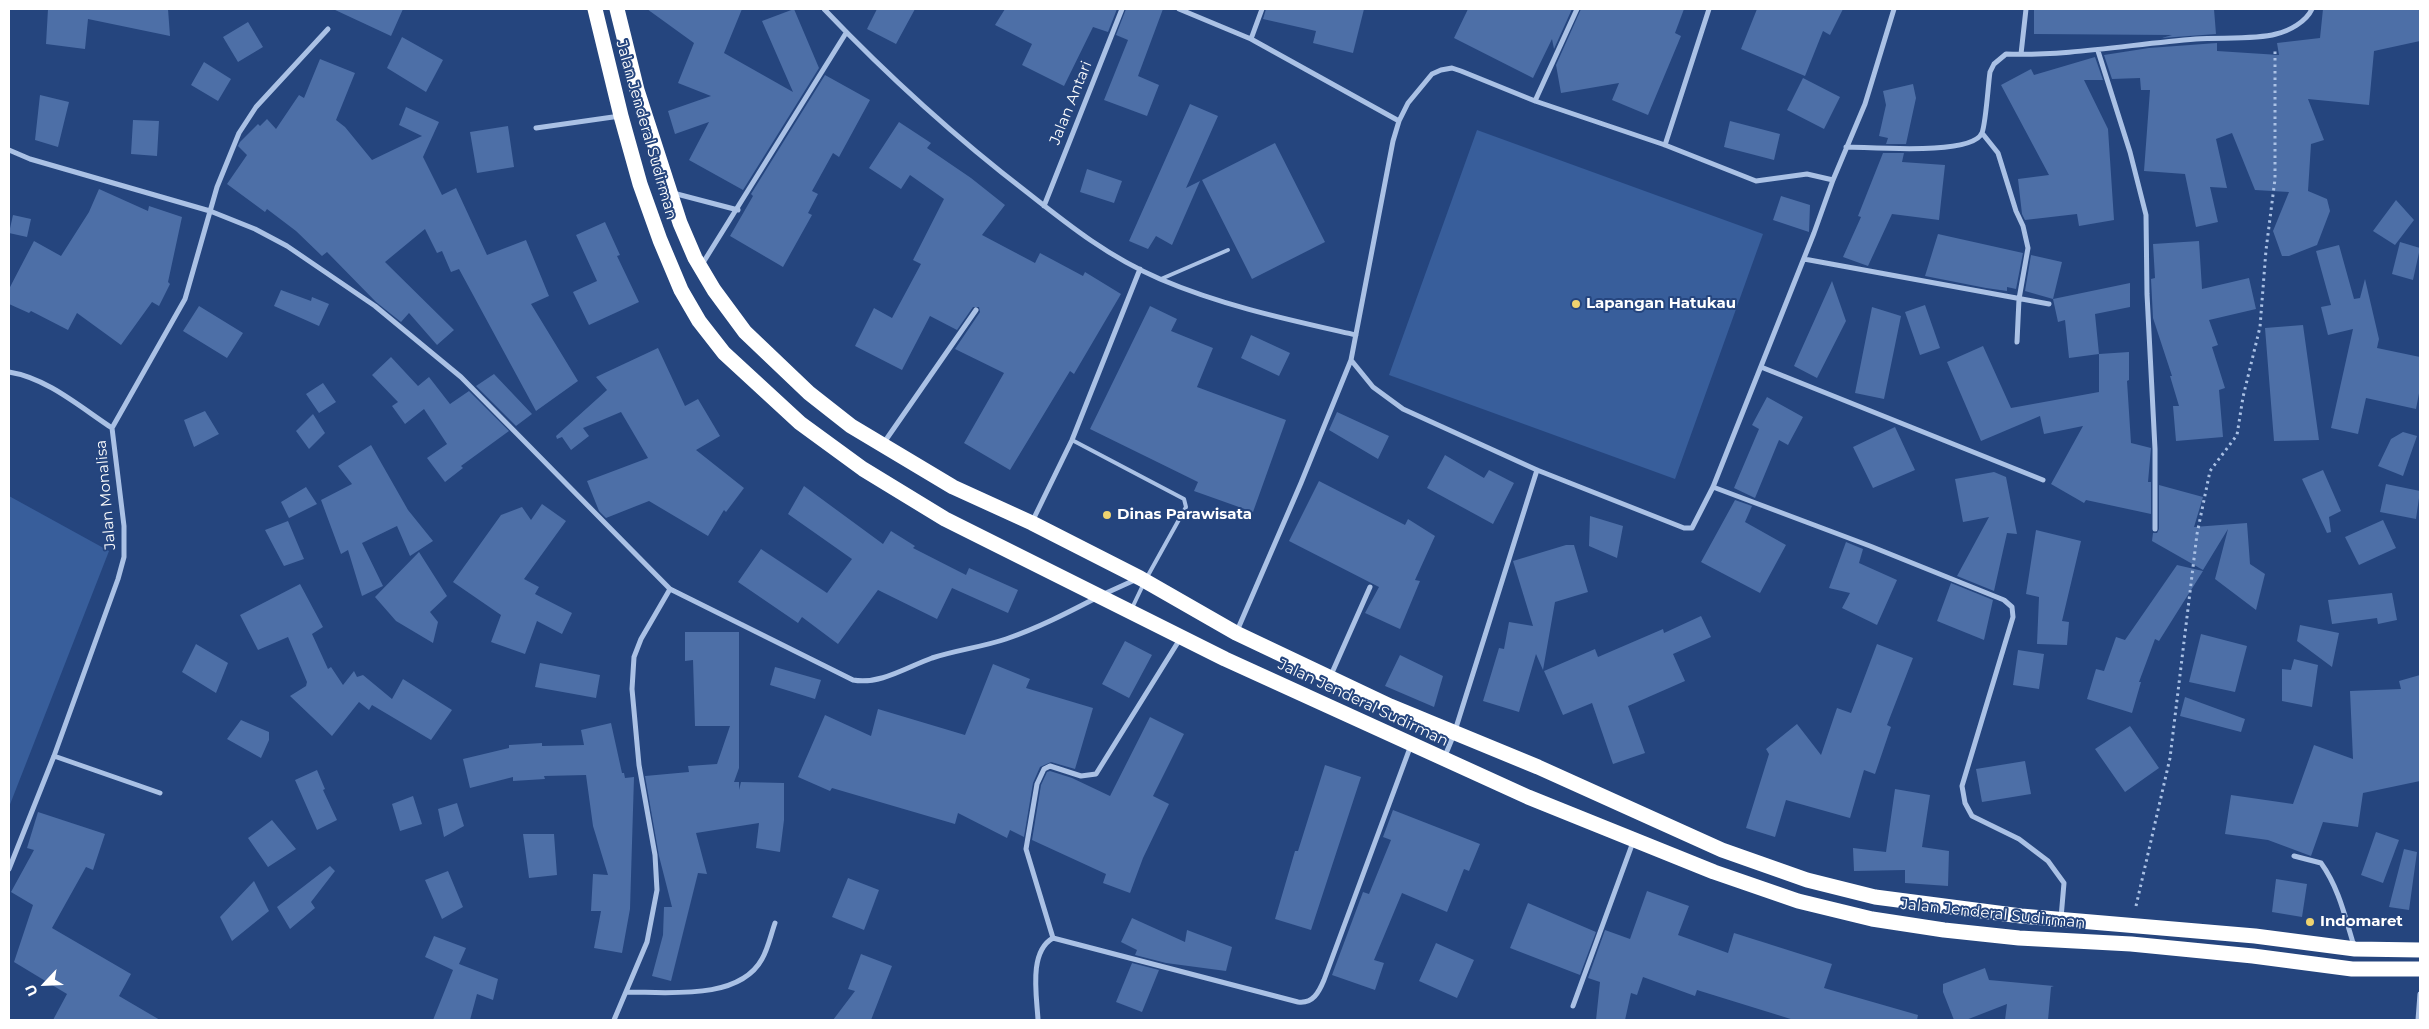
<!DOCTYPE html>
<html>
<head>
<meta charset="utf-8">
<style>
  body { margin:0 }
  #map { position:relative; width:2429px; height:1029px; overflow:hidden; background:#25457e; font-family:Montserrat,sans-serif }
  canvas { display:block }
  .frame { position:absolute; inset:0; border:10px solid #fff; pointer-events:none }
  .north { position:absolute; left:20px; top:959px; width:50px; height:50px; -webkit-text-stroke:4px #25457e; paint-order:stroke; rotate:245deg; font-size:14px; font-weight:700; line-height:20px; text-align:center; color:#fff }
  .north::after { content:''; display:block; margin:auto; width:18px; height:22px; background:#fff; clip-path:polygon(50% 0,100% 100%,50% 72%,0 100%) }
</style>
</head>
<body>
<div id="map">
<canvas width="2429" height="1029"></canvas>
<div class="frame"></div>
<div class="north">U</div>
</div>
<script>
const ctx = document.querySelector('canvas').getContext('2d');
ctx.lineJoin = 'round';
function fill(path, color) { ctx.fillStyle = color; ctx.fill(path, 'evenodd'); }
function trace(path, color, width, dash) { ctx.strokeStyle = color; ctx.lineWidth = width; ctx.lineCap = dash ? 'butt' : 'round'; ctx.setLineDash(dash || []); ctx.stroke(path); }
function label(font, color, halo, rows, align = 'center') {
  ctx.font = font + ' Montserrat,sans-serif'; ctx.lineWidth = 4; ctx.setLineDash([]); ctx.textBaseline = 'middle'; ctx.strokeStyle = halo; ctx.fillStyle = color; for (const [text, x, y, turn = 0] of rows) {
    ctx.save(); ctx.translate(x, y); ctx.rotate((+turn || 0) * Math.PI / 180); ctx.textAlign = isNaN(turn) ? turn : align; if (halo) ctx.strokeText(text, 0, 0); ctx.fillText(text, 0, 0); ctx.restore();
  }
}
const green = new Path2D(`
  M1477,130L1763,234L1675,479L1389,375Z
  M9,496L109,551L9,807Z`);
const building = new Path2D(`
  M48,9H168L170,36L88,19L85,49L46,44Z
  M333,9H403L391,36Z
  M647,9H742L724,53L793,92L762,21L794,9L819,68L743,190L689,160L709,122L675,134L668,111L711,96L678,83L694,43Z
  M877,9H915L896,44L867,29Z
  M1005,9H1117L1108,32L1093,27L1064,86L1022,65L1032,44L995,25Z
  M1126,9H1163L1138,76L1159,85L1147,116L1104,100L1128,40L1116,35Z
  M1266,9H1364L1353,53L1313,43L1316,31L1263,19Z
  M1468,9H1572L1554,49L1552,39L1533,78L1454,38Z
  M1581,9H1684L1675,33L1681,36L1648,115L1612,100L1619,83L1561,93L1556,65Z
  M1757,9H1843L1830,35L1823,31L1805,76L1741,49Z
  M2034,9H2214L2216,34L2162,38L2172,35L2034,34Z
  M2323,9H2420V41L2374,51L2369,105L2308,99L2324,140L2311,144L2308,191L2327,199L2330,211L2317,245L2289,256H2282L2273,231L2289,192L2255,190L2232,133L2216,139L2227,188L2210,187L2218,222L2196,227L2185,174L2144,171L2150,90H2141L2140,78L2112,79L2104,55L2149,48L2217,43V51L2279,55L2277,43L2320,38Z
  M248,22L263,47L238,62L223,37Z
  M402,37L443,60L426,92L387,68Z
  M2095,57L2103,80H2084L2108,129L2114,220L2079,226L2077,214L2025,220L2022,214L2018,179L2049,175L2001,85L2031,69L2034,75Z
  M320,59L355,73L336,120L345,127L372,160L422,136L399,125L406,107L439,122L423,157L442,195L456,188L487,255L526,240L549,296L531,304L578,381L536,411L459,269L451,272L442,251L437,253L425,229L385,262L454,330L437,345L409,313L401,322L376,302L327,252L322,256L296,231L267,209L265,212L227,184L247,155L238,146L240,142L258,124L260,126L267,119L276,129L299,95L304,98Z
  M204,62L231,79L218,101L191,85Z
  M825,75L870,100L839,157L833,153L812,191L818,194L808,213L812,215L783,267L730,236L753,196L751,194Z
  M1803,78L1840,97L1824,129L1787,110Z
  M1913,84L1916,98L1906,144H1886L1888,138L1879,136L1886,105L1883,91Z
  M40,95L69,102L58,147L35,140Z
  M1190,104L1218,116L1186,188L1200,181L1172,245L1156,236L1148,249L1129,241Z
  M133,120L159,121L157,156L131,154Z
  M1730,121L1780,134L1774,160L1724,147Z
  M899,122L931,143L927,148L971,178L1005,205L982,235L1035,263L1040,253L1083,276L1085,272L1121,294L1074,374L1070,371L1010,470L964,443L1004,373L955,349L980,312L979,307H973L957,330L930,316L902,370L855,346L874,308L892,318L921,264L913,260L944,199L910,175L901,189L869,168Z
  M508,126L514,167L477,173L470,132Z
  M1275,143L1325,242L1252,279L1202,180Z
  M1883,153H1904L1902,162L1945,165L1939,220L1892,214L1868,266L1843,257L1861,217L1858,216Z
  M1087,169L1122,181L1114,203L1080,192Z
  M99,189L148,211L149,206L182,217L168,282L170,284L159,306L152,302L121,345L77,313L68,330L31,311L29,313L9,304V289L34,241L61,256L89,212Z
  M1781,196L1810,205L1809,232L1773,220Z
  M2396,200L2414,220L2395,245L2373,231Z
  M13,215L31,219L27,237L9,233Z
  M605,222L620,255L617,256L639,302L589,325L573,292L597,281L576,235Z
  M1938,234L2023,253L2016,289L2007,287V291L1986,288L1925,276Z
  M2199,241L2202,289L2249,278L2256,309L2209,320L2218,345L2212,347L2225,388L2219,390L2223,437L2176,441L2173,406H2179L2170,376H2172L2153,318L2151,279L2155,278L2153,244Z
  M2400,242L2420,248L2413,280L2392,274Z
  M2339,245L2354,299L2360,298L2365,279L2379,339L2377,348L2420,357V388L2416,409L2366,398L2358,434L2331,428L2353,329L2328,335L2321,307L2331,305L2316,251Z
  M2031,255L2062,262L2053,299L2025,291Z
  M1832,281L1846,321L1817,378L1794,366Z
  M2130,283V307L2095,314L2099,354L2069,358L2065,320L2058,322L2053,299Z
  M281,290L311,301L312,297L329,304L319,326L274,306Z
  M1925,305L1940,348L1920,355L1905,312Z
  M199,306L243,333L227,358L183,331Z
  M1150,306L1177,319L1171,331L1213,348L1197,387L1286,420L1253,512L1194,491L1198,482L1090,429Z
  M1872,307L1901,316L1884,399L1855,393Z
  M2303,325L2319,440L2274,441L2265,328Z
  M1251,335L1290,353L1279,376L1241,358Z
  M1983,346L2011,408L2099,392V354L2129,352V380L2127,381L2131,443L2151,448L2148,482H2151V514L2086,500L2084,503L2051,484L2083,426L2044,434L2040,416L1981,441L1947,362Z
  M658,348L685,406L698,399L720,436L696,450L744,488L726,512L724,510L708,536L649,501L606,518L599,511L587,481L648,458L621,412L583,428L589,436L571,450L562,437L557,439L556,436L607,390L596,377Z
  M391,357L418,386L429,377L450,404L469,391L509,431L461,466L463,468L445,482L427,458L447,444L424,409L405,424L392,406L398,402L372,375Z
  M494,374L532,414L516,426L476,386Z
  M323,383L336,402L319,413L306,394Z
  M1767,397L1803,417L1788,445L1779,440L1755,498L1734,488L1759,429L1752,425Z
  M205,411L219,434L194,447L184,420Z
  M1337,412L1389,436L1378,459L1329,430Z
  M313,414L325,433L309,449L296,431Z
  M1895,427L1915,470L1873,488L1853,447Z
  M2403,432L2417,436L2403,476L2378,466L2391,439Z
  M371,445L408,510L433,541L410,556L397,526L362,543L383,586L362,596L348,550L341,554L321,500L352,484L338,466Z
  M1445,455L1484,478L1489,470L1514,483L1493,524L1427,488Z
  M2323,470L2341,511L2329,517L2331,532L2327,533L2302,479Z
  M1994,472L2006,477L2017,534L2007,533L1994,591L1957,576L1989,517L1963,522L1955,479Z
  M1319,481L1405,525L1408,519L1435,536L1415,580L1420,581L1400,629L1365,613L1379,587L1289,541Z
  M2386,484L2420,491L2416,519L2380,512Z
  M2159,485L2203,497L2194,527L2247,523L2250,564L2265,574L2256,610L2215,579L2228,529L2203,570L2152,541L2153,533H2157L2159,529Z
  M804,486L883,544L891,531L915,546L913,548L966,575L969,568L1018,590L1008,613L952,588L937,619L878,590L838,644L802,617L798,623L738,582L761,549L827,593L852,559L788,514Z
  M306,487L317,504L289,518L281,502Z
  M1735,500L1752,506L1745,522L1786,545L1760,593L1701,562Z
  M542,504L566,521L524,579L539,587L535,594L572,613L562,634L537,621L525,654L491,642L501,615L453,582L501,515L522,507L531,520Z
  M1590,516L1623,526L1617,558L1589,546Z
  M2383,520L2396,548L2359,565L2345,537Z
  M288,521L304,559L284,566L265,530Z
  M2036,530L2081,541L2062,621L2069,622L2067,645L2037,644L2039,597L2026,594Z
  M1846,542L1863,549L1859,563L1897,580L1877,625L1842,608L1850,593L1829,588Z
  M1566,545H1574L1588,592L1555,602L1543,670L1536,654L1519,712L1483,701L1499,648L1504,649L1509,622L1533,626L1513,561Z
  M419,552L447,596L430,612L438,622L433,643L396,621L375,597Z
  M2177,565L2203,571L2159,641L2155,639L2139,682H2141L2132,713L2087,699L2096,669L2104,671L2116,637L2125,640Z
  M1951,583L1993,600L1984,640L1937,621Z
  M300,584L323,627L312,634L328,669L331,667L343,685L354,671L357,677L363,675L392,699L403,679L452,710L431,740L372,705L369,710L359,702L332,736L290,696L306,686L307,682L288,637L258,650L240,615Z
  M2392,593L2397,620L2378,624L2377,618L2332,624L2328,600Z
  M1701,616L1711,637L1673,654L1685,681L1628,706L1645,753L1613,764L1592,703L1563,715L1544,671L1595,649L1598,657L1663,629L1664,633Z
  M2300,625L2339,633L2332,667L2297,641Z
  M685,632H739V768L734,782H739V790L741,782L784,783V820L780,852L756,848L759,823L696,833L707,874L698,873L671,981L652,976L663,935L664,907H672L659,856L645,776L689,772L688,766L717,764L730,726H695L693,660L685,661Z
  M2201,634L2247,646L2235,692L2189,682Z
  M1125,641L1152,655L1129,698L1102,684Z
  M196,644L228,663L216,693L182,672Z
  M1877,644L1913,658L1887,725L1891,727L1875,774L1864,770L1850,818L1786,800L1775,837L1746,828L1769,754L1766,749L1797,724L1821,755L1837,708L1851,713Z
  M2018,650L2044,654L2039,689L2013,685Z
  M1400,655L1443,676L1434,707L1385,686Z
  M2294,659L2318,665L2312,707L2282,701V669L2291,670Z
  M540,663L600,675L596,698L535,687Z
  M993,664L1030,679L1026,688L1093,708L1075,769L1051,762L1040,767L1033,783L1024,837L1010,830L1007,838L958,813L955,824L832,788L830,791L798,777L825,715L871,736L878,709L965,735Z
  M775,667L821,680L815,699L770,685Z
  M2420,675V781L2363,793L2358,827L2323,822L2311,856L2268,840L2225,834L2231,795L2293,804L2314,745L2353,759L2350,691L2401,689L2399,681Z
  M2185,697L2245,719L2241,732L2180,716Z
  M1150,717L1184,734L1153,796L1169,804L1143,858L1130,893L1103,883L1106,874L1032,840L1041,785L1047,772L1050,771L1072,778L1110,796Z
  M241,720L269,732V740L261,758L227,739Z
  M611,723L622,773H624L625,778L634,777L630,909L622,953L594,948L601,911H591L593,874L608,875L593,826L586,775L544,776L545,779L513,781V777L470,788L463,759L509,748V745L542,743V746L584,745L581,730Z
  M2130,726L2159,768L2125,792L2095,749Z
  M2025,761L2031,794L1982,802L1976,769Z
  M1325,765L1361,777L1311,930L1275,919L1295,851H1298Z
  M317,770L325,789L323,790L337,820L317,830L295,780Z
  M1895,789L1930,795L1922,847L1949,851L1948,886L1905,883V870L1854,871L1853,848L1886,852Z
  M413,796L422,824L400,831L392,804Z
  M457,803L464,826L444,837L438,809Z
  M1393,810L1480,844L1469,871L1464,869L1447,912L1402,893L1374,960L1384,963L1375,990L1332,975L1363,892L1369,894L1391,840L1383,837Z
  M38,812L105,834L93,870L86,867L52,928L131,974L119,996L160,1020H53L67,994L14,962L33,905L11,892L34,850L27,848Z
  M272,820L296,849L268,867L248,838Z
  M2376,832L2399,840L2383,883L2361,875Z
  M523,834H554L557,875L529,878Z
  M2404,849L2417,852L2409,910L2389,907Z
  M330,866L335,871L311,902L315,908L290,929L277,907Z
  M448,871L463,907L442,919L425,880Z
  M848,878L879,890L864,930L832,917Z
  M2276,879L2307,884L2302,917L2272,912Z
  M254,881L269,911L232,941L220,917Z
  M1647,891L1689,906L1678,935L1728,953L1734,933L1832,964L1824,988L1918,1015L1917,1020H1794L1697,990L1695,996L1643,977L1637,995L1631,993L1625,1020H1596L1600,982L1588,978L1605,930L1630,939Z
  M1528,903L1596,932L1580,975L1510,948Z
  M1132,918L1185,942L1187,930L1232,947L1226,971L1166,963L1135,955L1137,950L1121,942Z
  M434,936L466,948L459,964L498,979L493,1000L477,994L470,1020H433L453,970L425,957Z
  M1436,943L1474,960L1457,998L1419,981Z
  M861,954L892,966L871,1020H833L855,991L848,989Z
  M1132,963L1159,970L1142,1012L1116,1002Z
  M1985,968L1989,980L2054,986L2051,987L2048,1020H2005L2007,1004L1966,1020H1954L1943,992V984Z`);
const path = new Path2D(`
  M2136,906L2170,758L2197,534L2210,471L2237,435L2243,397L2260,327L2266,250L2275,179V49`);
const lane = new Path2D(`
  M1161,279L1228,250
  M1072,440L1184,499L1186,507L1146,579
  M1132,608L1143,585`);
const street = new Path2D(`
  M824,9C887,75 955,137 1028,193C1071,227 1109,257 1160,279C1223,306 1290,320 1356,335
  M1179,9L1251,39L1399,121
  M1251,39L1262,9
  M2098,51L2130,152L2146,215L2147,294L2155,449V529
  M2021,54L2026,9
  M1535,101L1577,9
  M536,128L620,116
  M1982,133L1998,153L2016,211L2023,226L2028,248L2019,299L2017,342
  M1665,145L1709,9
  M1846,147C1870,147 1972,156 1982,133C1986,122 1988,86 1990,72L1994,64L2006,54C2070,56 2132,44 2196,39C2219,37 2255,40 2276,34C2289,31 2306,22 2312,9
  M9,150L30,159L210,211L255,229L287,246L375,306L461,377L670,589L853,680C880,685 907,667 932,658C957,650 982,647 1006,639C1038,628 1067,613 1096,598
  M673,193L738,210
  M1044,206L1122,9
  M1804,259L2049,304
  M701,266L846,33
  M1351,360L1373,387L1403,409L1537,470L1684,528H1692L1713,487L1814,233L1833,180L1865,104L1894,9
  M1761,367L2043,480
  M9,372C47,378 80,407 112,428
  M883,444L976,310
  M1713,487L1870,546L2004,600L2012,607L2013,617L1962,786L1965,803L1972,816L2019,839L2048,861L2064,883L2061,918
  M1032,522L1072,440L1140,269
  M1104,594L1137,579
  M1237,631L1301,483L1351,360L1393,141L1399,121L1408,103L1432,74L1441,70L1452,68L1461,71L1535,101L1665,145L1756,181L1807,174L1833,180
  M1331,675L1370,587
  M54,756L160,793
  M1445,756L1454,734L1537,470
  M2294,856L2321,863C2339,888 2345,917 2354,946
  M9,869L54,756L118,579L124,557V526L112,428L185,299L217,187L239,133L256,107L328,29
  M1053,938L1026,849L1037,784L1044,769L1050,766L1081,776L1096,774L1180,639
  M626,992C667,992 739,1001 762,959C768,949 771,934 775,923
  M1573,1006L1633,842
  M614,1020L647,942L657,890L655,855L639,765L632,689L634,657L641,639L670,589
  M1038,1020C1037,997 1028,952 1053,938L1298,1002C1313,1004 1319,992 1324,980L1411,745
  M2418,1020L2420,994`);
const highway = new Path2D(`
  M595,9L621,116L640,184L660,240L681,290L699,321L724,353L800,423L863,469L945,519L1225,659L1528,797L1714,872L1798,901L1872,919L1944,930L2019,938L2131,944L2253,956L2352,969H2420
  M617,9L637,90L680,223L695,258L714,290L745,332L809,393L851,426L953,487L1032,523L1140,578L1236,633L1390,706L1538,767L1722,850L1807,880L1875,897L2021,916L2255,936L2355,949L2420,950`);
const markers = [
  [1576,304,5,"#efd36f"],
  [1107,515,5,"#efd36f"],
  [2310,922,5,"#efd36f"]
];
const streetNames = [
  ["Jalan Antari",1071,103,-68],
  ["Jalan Jenderal Sudirman",646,130,74],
  ["Jalan Monalisa",106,495,-95],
  ["Jalan Jenderal Sudirman",1363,703,25],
  ["Jalan Jenderal Sudirman",1993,914,6]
];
const poiNames = [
  ["Lapangan Hatukau",1586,304],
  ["Dinas Parawisata",1117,515],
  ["Indomaret",2320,922]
];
fill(green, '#385e9b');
fill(building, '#4d6fa7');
trace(path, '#aac1e5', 3, [2.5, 4]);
trace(lane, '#aac1e5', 4);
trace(street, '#aac1e5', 5);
trace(highway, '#fff', 15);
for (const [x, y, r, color] of markers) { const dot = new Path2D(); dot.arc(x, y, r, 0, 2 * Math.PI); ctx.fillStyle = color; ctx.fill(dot); trace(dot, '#25457e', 2); }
label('15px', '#fff', '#25457e', streetNames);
label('bold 15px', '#fff', '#25457e', poiNames, 'left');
</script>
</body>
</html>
